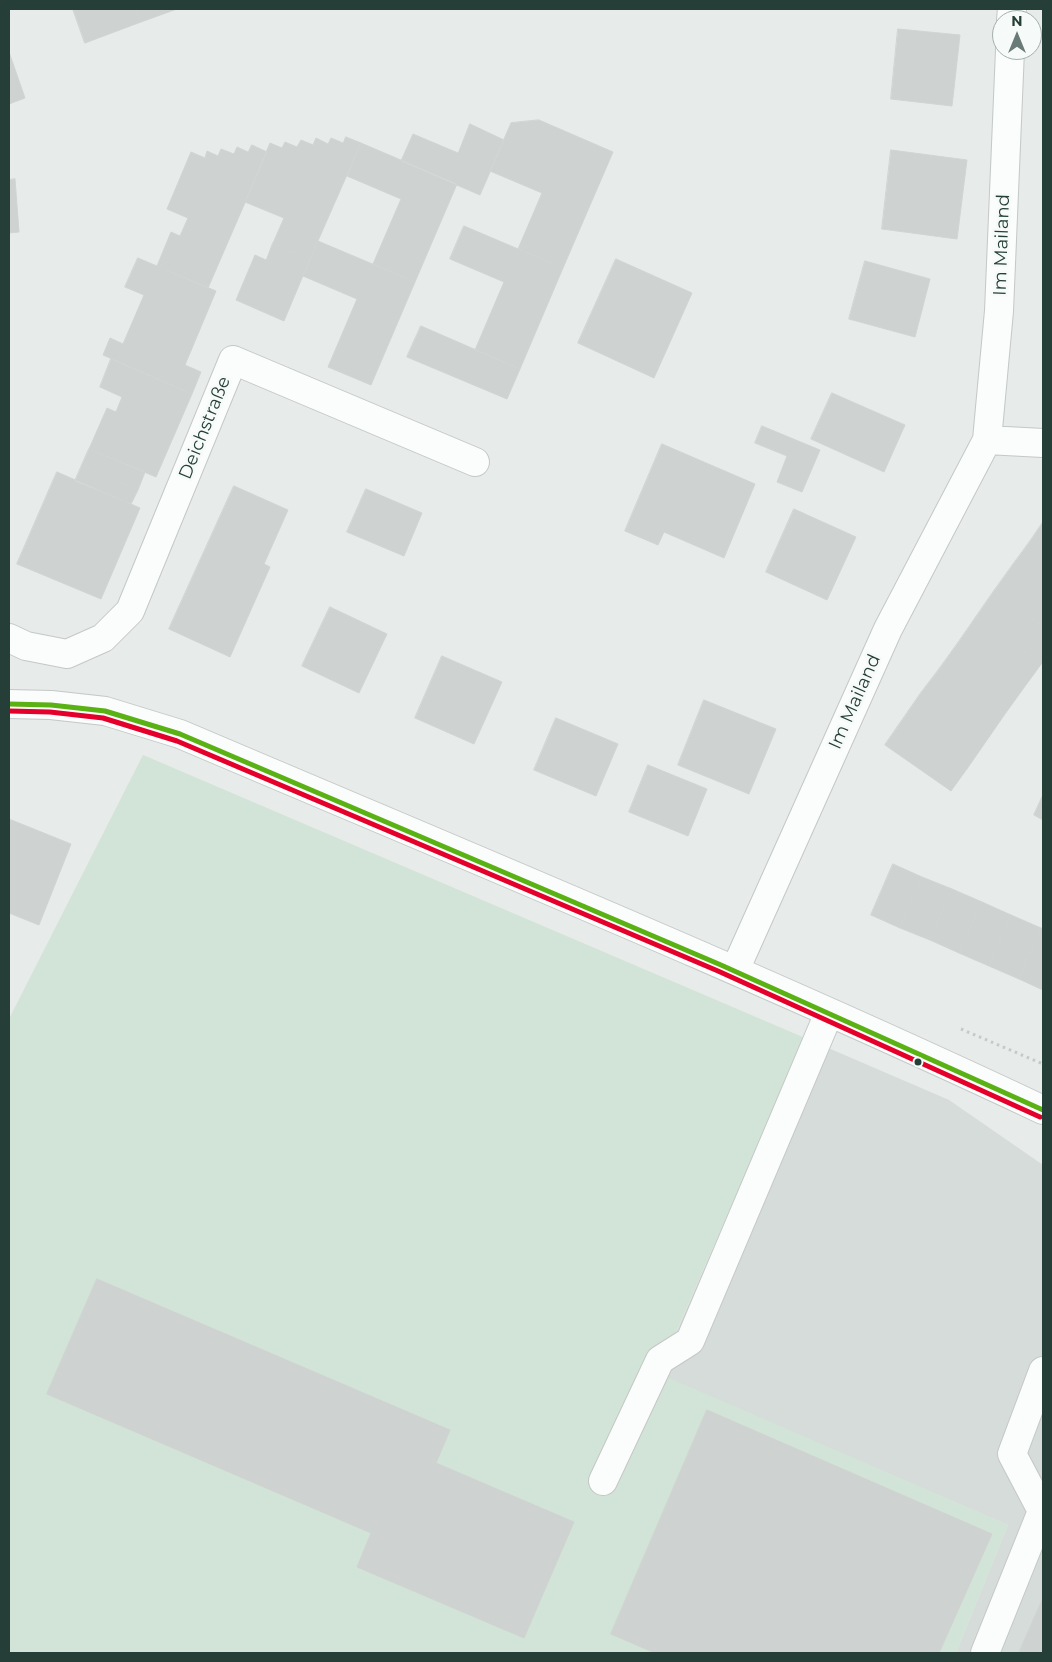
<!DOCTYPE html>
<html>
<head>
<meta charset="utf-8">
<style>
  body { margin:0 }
  #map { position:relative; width:1052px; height:1662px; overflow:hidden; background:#e7ebe9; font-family:Montserrat,sans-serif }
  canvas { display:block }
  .frame { position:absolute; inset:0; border:10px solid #253f38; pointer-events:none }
  .north { position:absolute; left:992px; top:10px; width:50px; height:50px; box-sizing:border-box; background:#f6faf8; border:1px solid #a2afab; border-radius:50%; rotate:0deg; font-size:14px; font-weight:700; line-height:20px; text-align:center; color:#253f38 }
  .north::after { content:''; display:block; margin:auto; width:18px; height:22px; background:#697b76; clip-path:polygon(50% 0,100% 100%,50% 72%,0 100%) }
</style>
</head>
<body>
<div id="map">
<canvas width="1052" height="1662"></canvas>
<div class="frame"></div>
<div class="north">N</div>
</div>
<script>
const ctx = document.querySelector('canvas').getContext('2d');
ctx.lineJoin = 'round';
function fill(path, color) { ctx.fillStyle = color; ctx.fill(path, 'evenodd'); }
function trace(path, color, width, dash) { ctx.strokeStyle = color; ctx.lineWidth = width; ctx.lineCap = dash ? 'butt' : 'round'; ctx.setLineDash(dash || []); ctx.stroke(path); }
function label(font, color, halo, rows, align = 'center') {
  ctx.font = font + ' Montserrat,sans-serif'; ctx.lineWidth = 5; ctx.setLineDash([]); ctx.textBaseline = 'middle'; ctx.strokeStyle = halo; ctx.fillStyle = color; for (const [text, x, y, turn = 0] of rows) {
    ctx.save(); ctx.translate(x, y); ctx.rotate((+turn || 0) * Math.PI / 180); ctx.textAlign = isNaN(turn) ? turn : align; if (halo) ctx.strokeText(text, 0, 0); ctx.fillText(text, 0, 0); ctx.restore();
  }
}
const built = new Path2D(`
  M805,1038L949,1100L1043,1165V1653H956L1008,1525L658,1374Z`);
const green = new Path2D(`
  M143,755L805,1038L658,1373L1008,1525L956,1653H9V1019Z`);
const building = new Path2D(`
  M73,9H136L141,22L85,43Z
  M136,9H177L141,22Z
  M898,29L960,35L952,106L891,99Z
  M9,52L25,98L9,104Z
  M539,120L613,152L563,268L518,249L542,193L490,171L511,123Z
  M470,124L504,140L480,195L401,161L413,134L458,153Z
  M346,137L361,143L310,259L273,243L284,218L245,202L270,143L282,148L285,142L297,147L301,140L313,145L316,138L328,144L331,138L343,143Z
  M361,143L457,184L415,282L373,264L401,199L347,176Z
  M252,145L267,152L208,288L157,266L171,232L180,236L188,218L167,209L191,152L205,158L207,151L218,156L221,149L234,154L237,147L248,152Z
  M891,150L967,160L957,239L882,229Z
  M15,179L19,232L9,233V180Z
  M464,226L563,268L520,369L475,350L504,282L450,259Z
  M318,241L415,282L371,385L328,367L357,299L303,276Z
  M273,243L310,259L284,321L236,300L255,255L266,260Z
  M138,258L216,291L185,365L201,372L192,394L103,355L110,338L123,344L144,295L125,287Z
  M616,259L692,293L654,378L578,343Z
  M865,261L930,279L915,337L849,319Z
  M421,326L520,369L507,399L407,357Z
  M111,359L192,394L156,477L89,449L107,408L116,412L122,397L100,387Z
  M832,393L905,425L884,472L811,439Z
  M762,426L820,450L802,492L777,482L787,456L755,443Z
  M662,444L755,484L724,558L664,532L658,545L625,531Z
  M89,449L145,472L138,490L82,465Z
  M82,465L138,490L131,504L75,481Z
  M57,472L140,508L101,599L17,564Z
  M234,486L288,510L264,564L270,567L230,657L169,629Z
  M366,489L422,513L404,556L347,532Z
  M794,509L856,537L827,600L766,572Z
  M1043,522V549L1031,540Z
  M1031,540L1043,549V588L1012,566Z
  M1012,566L1043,588V626L994,591Z
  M994,591L1043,626L1042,663L976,617Z
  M330,607L387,634L359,693L302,666Z
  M976,617L1042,663L1023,689L958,643Z
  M958,643L1023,689L1005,714L940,668Z
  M442,656L502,682L474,744L415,718Z
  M940,668L1005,714L987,740L921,693Z
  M921,693L987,740L969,766L903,719Z
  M704,700L776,729L749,794L678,765Z
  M556,718L618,744L596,796L534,770Z
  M903,719L969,766L951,791L885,745Z
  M648,765L707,789L688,836L629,812Z
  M1043,795V820L1034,815Z
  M9,819L71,844L39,925L9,913Z
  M893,864L922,877L900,928L871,915Z
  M922,877L952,889L930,940L900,928Z
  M952,889L982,902L959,953L930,940Z
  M982,902L1011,915L989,966L959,953Z
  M1011,915L1041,928L1019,979L989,966Z
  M1041,928L1043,929V990L1019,979Z
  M97,1279L450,1430L436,1463L574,1522L524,1638L357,1567L371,1533L47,1394Z
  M707,1410L992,1534L939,1653H655L611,1634Z
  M1043,1598V1653H1019Z`);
const path = new Path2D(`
  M961,1029L1043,1064`);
const minor = new Path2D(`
  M1011,20L1012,9
  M987,440L999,311L1010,50
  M9,638L26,646L67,654L103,638L130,611L233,360L475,462
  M9,704L51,705L105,711L180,734C469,857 759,976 1043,1110
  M735,970L888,629L987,440L1043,443
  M603,1481L660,1360L690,1341L829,1013
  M985,1653L1042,1511L1012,1454L1043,1371`);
const bus1 = new Path2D(`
  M9,704L51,705L105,711L180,734L721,965L1043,1110`);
const bus2 = new Path2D(`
  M9,711L50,712L103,718L177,741L718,971L1040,1117`);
const markers = [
  [918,1062,4.5,"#253f38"]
];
const streetNames = [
  ["Im Mailand",1002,245,-88],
  ["Deichstraße",205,428,-68],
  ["Im Mailand",855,702,-66]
];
fill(built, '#d5dcd9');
fill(green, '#d2e3d7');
fill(building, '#ced2d1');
trace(building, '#d0d4d2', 1);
trace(minor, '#c4c8c6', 30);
trace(path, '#c2cbc8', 3, [2.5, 4]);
trace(minor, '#fbfcfc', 28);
trace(bus1, '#5ab114', 5);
trace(bus2, '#e4002b', 5);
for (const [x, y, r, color] of markers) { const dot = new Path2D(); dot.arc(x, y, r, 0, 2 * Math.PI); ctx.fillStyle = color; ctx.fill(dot); trace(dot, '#f6faf8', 2); }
label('18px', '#253f38', '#f6faf8', streetNames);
</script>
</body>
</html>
